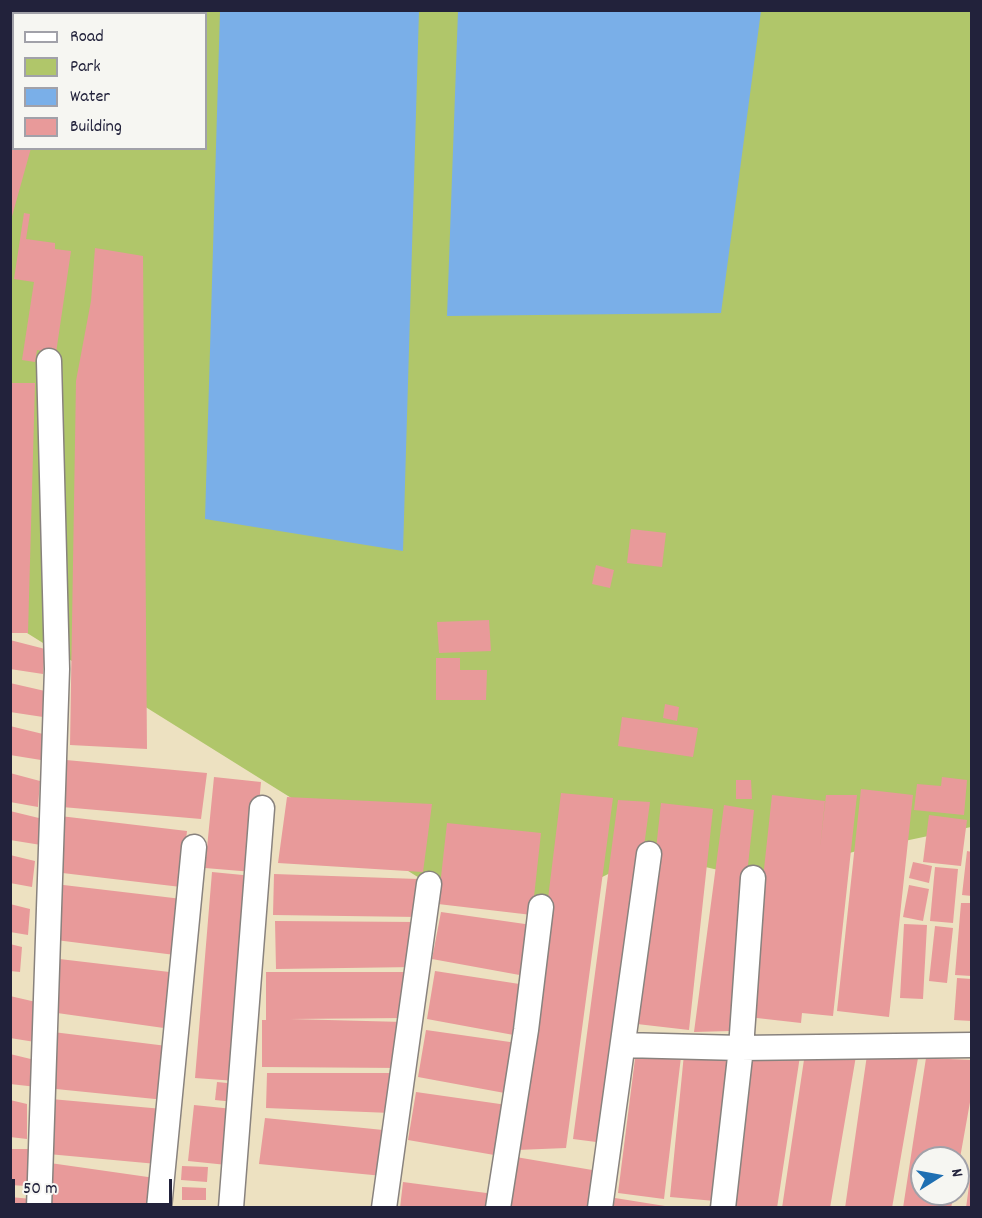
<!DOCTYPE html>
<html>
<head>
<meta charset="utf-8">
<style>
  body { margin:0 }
  #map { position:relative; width:982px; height:1218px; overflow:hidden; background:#ede1c1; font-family:Dekko,sans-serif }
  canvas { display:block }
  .frame { position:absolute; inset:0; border:12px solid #22223b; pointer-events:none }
  .legend { position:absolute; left:12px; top:12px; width:195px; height:138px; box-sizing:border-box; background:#f6f6f2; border:2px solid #a1a1a9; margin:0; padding:8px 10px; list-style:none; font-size:18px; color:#22223b }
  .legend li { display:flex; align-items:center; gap:12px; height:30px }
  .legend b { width:30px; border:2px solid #a1a1a9 }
  .north { position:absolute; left:910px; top:1146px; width:60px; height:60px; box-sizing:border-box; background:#f6f6f2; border:2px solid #a1a1a9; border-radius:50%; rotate:79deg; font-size:16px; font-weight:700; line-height:24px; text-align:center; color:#22223b }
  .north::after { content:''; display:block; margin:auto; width:21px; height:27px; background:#1f6fb2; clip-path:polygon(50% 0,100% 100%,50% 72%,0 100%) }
  .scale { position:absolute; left:12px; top:1179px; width:160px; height:27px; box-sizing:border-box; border:3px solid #22223b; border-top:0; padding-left:8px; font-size:18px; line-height:21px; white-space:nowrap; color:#22223b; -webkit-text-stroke:4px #f6f6f2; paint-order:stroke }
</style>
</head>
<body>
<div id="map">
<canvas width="982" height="1218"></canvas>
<div class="frame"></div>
<ul class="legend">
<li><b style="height:8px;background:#fff"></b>Road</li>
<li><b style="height:16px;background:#b0c66a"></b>Park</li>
<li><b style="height:16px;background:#7aafe8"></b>Water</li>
<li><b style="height:16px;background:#e89a9a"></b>Building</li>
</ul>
<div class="north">N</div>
<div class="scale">50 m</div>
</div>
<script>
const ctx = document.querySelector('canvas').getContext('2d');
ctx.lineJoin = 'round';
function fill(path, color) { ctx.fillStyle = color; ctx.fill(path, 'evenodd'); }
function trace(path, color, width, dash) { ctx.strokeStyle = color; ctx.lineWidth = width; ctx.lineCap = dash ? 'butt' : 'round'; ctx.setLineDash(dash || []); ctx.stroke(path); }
const green = new Path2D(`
  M10,11H971V827L857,851L753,878L649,854L541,907L429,884L11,623ZM14,14H206V148H14Z`);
const water = new Path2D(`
  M220,11H419L403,551L205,519Z
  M458,11H761L721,313L447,316Z`);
const building = new Path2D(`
  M10,135L14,136V148H31L11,220Z
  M24,213L30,214L26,239L55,243V249L71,251L56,353L37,350L35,362L22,360L34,282L14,279Z
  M95,248L143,256L147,749L70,745L76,381L91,301Z
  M10,383H35L28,633H10Z
  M631,529L666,533L662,567L627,563Z
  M596,565L614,570L610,588L592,584Z
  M489,620L491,651L439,653L437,622Z
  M10,640L45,649L43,674L10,669Z
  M436,658H460V670H487L486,700H436Z
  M10,683L45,691L43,717L10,712Z
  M665,704L679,707L677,721L663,718Z
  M622,717L698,728L693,757L618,746Z
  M10,726L43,734L41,760L10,755Z
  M66,760L207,773L201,819L62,807Z
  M10,773L40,781L38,807L10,802Z
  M214,777L261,782L253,872L205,868Z
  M942,777L967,780L964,815L914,810L917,784L941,786Z
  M736,780H751L752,799H736Z
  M861,789L913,795L889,1017L837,1011Z
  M561,793L613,798L566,1148L517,1150Z
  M772,795L825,801L820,848L826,795H857L833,1016L802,1013L801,1023L748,1017Z
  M287,797L432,804L423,872L278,863Z
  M618,800L650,802L604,1143L573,1139Z
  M661,803L713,809L689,1030L637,1024Z
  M724,805L754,810L730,1031L694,1032Z
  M10,811L43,819L41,845L10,840Z
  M929,815L967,820L961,866L923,862Z
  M60,816L187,831L181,887L54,872Z
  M447,823L541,833L532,915L438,904Z
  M967,851L972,852V896L962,895Z
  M10,855L35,861L32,887L10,883Z
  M913,862L932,866L929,883L909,878Z
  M935,867L958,869L953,923L930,921Z
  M212,872L253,876L236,1081L195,1078Z
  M274,874L418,879V917L273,915Z
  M55,884L182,899L175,955L48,939Z
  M909,885L929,889L923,921L903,917Z
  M961,903H972V976L955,975Z
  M10,904L30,909L28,935L10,932Z
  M441,912L532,925L525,976L432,959Z
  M275,921L417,922L415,967L276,969Z
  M904,924L927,925L923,999L900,998Z
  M935,926L953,928L947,983L929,981Z
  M10,944L22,947L20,972L10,971Z
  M51,958L178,973L171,1029L50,1012Z
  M435,971L526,985L519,1036L427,1019Z
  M266,972H407L405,1018L290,1019L404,1022L402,1068L262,1067V1020H266Z
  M957,978L972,979V1021L954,1020Z
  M10,996L36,1002L35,1042L10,1038Z
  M426,1030L517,1043L510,1094L418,1077Z
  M53,1032L167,1046L165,1100L46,1088Z
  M636,1051L681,1057L664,1199L618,1193Z
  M805,1053L856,1056L830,1208H782Z
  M10,1054L39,1061L37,1087L10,1084Z
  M684,1054L730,1059L715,1201L670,1197Z
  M867,1055L918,1058L892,1208H845Z
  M747,1056H800L777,1208H729Z
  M926,1058L972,1060V1091L960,1158H922V1194H954L951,1208H903Z
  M267,1073H396L391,1113L266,1108Z
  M217,1082L237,1084L235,1102L215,1100Z
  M416,1092L507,1105L500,1156L408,1140Z
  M51,1099L163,1109L157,1164L48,1154Z
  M10,1100L27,1104V1139L10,1137Z
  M194,1105L233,1109L227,1165L188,1161Z
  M265,1118L393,1131L383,1176L259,1164Z
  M10,1149H32L26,1186L10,1185Z
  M510,1156L604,1172L596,1208H507Z
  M50,1163L155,1178L151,1208H48Z
  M182,1166L208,1167L207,1182L181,1180Z
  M970,1178L972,1208H966Z
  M403,1182L494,1194L492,1208H400Z
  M182,1187L206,1188V1200H182Z
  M10,1197L32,1199L31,1208H10Z
  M615,1198L665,1206V1208H613Z`);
const minor = new Path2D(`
  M623,1045L741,1048L972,1045
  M39,1208L57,669L49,361
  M159,1208L194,847
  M231,1208L262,808
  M384,1208L429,884
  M498,1208L526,1030L541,907
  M600,1208L649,854
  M723,1208L741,1048L753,878`);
fill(green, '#b0c66a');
fill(water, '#7aafe8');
fill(building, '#e89a9a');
trace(minor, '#88827e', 27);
trace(minor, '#fff', 24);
</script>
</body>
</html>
